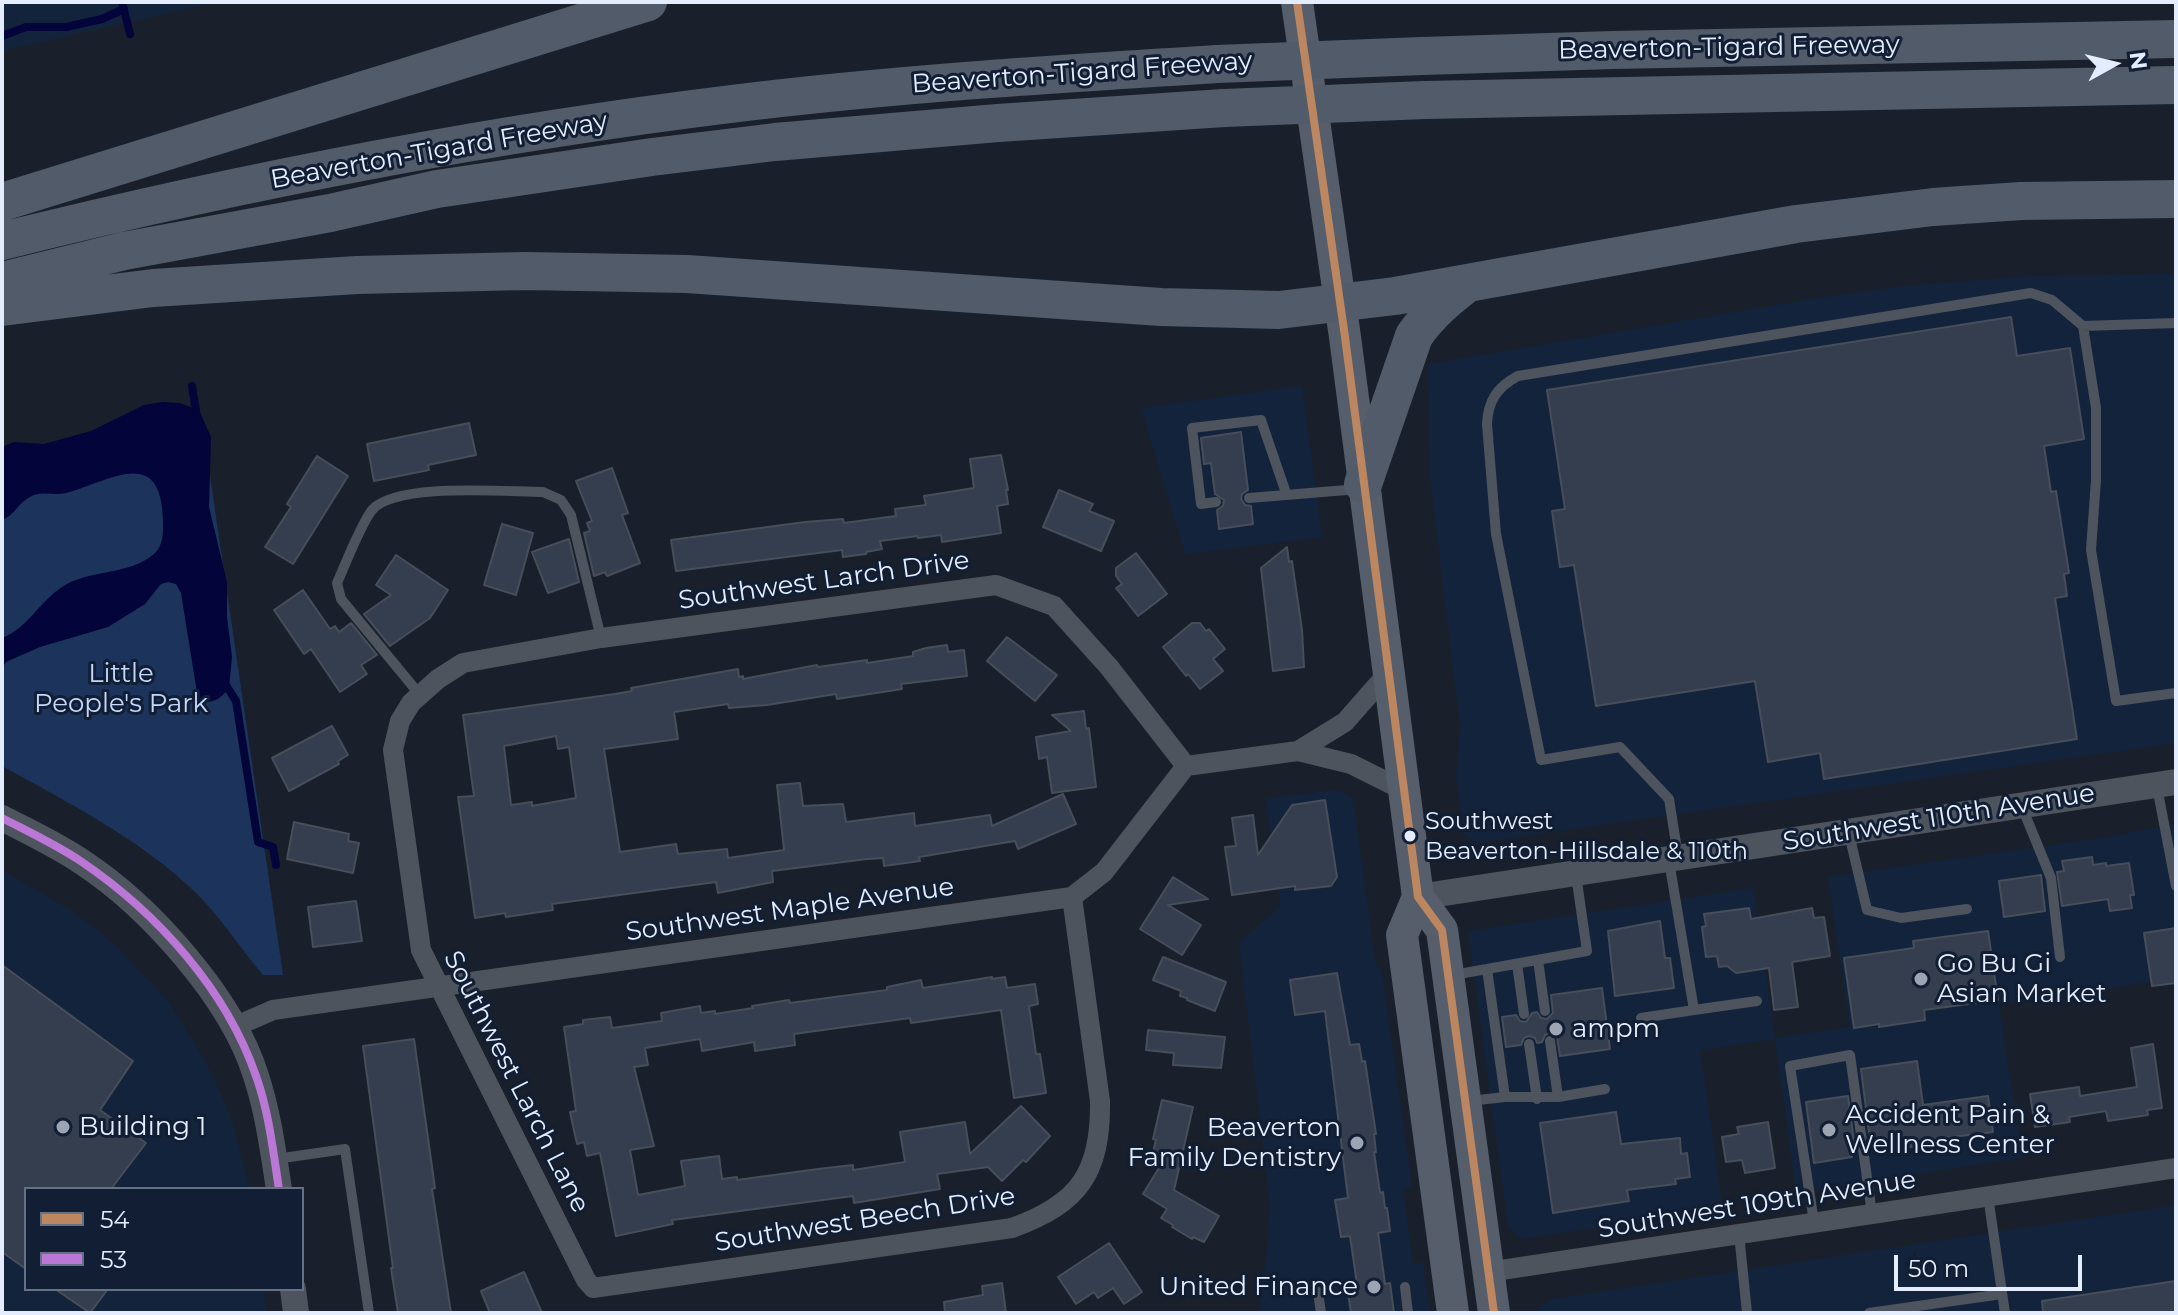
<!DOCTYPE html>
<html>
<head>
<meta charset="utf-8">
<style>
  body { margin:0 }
  #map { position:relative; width:2178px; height:1315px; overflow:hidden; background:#19202c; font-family:Montserrat,sans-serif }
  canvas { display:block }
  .frame { position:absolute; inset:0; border:4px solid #e4edfd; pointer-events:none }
  .legend { position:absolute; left:24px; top:1187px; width:280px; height:104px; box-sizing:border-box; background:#111e34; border:2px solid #657184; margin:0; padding:10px 14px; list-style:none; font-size:24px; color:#e4edfd }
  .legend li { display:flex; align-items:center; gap:16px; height:40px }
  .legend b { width:40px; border:2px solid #657184 }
  .north { position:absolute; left:2074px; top:24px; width:80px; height:80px; -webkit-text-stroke:6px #111e34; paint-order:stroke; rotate:82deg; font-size:22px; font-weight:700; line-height:32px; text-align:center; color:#e4edfd }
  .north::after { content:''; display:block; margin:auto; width:28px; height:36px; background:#e4edfd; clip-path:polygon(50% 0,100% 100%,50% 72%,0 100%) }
  .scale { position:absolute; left:1894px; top:1255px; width:188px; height:36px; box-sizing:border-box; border:4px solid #e4edfd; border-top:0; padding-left:10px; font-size:24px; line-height:28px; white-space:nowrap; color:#e4edfd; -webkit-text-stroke:6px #111e34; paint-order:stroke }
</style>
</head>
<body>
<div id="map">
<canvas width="2178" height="1315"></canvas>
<div class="frame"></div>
<ul class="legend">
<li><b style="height:10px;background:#bb8660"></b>54</li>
<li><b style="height:10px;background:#ba77d6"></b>53</li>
</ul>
<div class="north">N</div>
<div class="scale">50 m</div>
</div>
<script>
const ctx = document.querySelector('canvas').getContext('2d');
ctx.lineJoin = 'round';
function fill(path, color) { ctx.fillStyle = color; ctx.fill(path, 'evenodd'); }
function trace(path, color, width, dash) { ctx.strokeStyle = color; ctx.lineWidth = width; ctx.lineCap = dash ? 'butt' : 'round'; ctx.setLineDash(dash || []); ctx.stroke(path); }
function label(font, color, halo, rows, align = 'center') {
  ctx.font = font + ' Montserrat,sans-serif'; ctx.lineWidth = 6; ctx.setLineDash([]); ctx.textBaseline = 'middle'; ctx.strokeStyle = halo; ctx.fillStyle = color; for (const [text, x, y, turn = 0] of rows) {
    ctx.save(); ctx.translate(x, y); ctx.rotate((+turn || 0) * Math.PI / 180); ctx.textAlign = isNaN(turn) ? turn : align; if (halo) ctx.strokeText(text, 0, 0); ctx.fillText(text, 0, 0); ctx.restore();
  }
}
const built = new Path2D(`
  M2,2H217L2,51Z
  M2176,274V743L1476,843L1464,834L1456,778L1460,725L1430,479L1428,364L1818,298L1902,286L2031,276Z
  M1302,386L1322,537L1185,554L1141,408Z
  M1332,790L1341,791L1353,799L1376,967H1381L1412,1186L1403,1188L1413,1263H1423L1430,1313H1259L1265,1272L1270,1205L1239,943L1281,905L1266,799Z
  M2176,825V978L1999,1005L2022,1158L1796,1192L1775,1039L1700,1050L1722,1203L1647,1214V1220L1521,1239L1508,1226L1468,931L1753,888L1775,1038L1850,1027L1828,877L2128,834V832Z
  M2,870L72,911L96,929L120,950L166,999L204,1058L221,1094L233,1124L250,1189H26V1289H263L266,1313H2Z
  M2176,1205V1313H1535L1541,1305L1552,1299Z`);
const green = new Path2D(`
  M203,428L283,975H263C240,948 222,919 197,894C142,840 69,803 2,766V462Z`);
const water = new Path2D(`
  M162,402L179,403L199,410L211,437L209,507L227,582V617L232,657L229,688C221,699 210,706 198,699L181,593L176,584L168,582L161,584L145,604L108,627L40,647L6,662L2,668V638C28,628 39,602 62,587C89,569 128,576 154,554C164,545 163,532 163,520C161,444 110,481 66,493C53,496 41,490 30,497C18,503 14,516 2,520V447L14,442L44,444L91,431L144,405Z`);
const stream = new Path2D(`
  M122,2L130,34
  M2,36L26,27H66L102,19L124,9
  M192,386L197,417
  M224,682L236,701L258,842L273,847L276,865`);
const building = new Path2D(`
  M2011,317L2017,356L2070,348L2084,439L2044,446L2051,492L2056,491L2069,573L2064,574L2067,596L2055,598L2077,739L1824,779L1820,753L1768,762L1755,681L1596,706L1574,565L1560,567L1552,511L1565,509L1547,390Z
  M469,423L476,455L428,465L429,470L374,481L367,444Z
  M1241,432L1248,490L1242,494L1241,499L1245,505L1251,506L1253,524L1219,529L1217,510L1223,506L1224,500L1215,494L1211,463L1204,464L1201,438Z
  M1001,455L1008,490H1006L1008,504L997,506L1001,533L942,542L941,535L918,538V536L880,541L882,549L866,552V554L843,557L842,550L676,571L671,540L805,522L843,519L844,523L896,516L895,509L926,505L924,496L974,488L970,459Z
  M317,456L348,476L293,564L265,547L291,507L287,504Z
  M612,468L628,513L622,515L640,563L607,576L605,572L594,576L584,533L590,531L587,523L592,521L576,481Z
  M1059,490L1093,504L1089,511L1114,521L1101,551L1043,527Z
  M502,524L533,533L516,595L484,585Z
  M569,539L579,582L548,593L532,552Z
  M1287,547L1289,562L1292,561L1302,630L1304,667L1273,671L1261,568Z
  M1136,553L1167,594L1138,616L1116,588L1122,584L1116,576V568Z
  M396,555L448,590L430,618L390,646L364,614L391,595L376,585Z
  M303,590L330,629L335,626L339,632L351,623L377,655L361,665L367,674L340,692L311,649L304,654L274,610Z
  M1192,623H1200L1206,631L1209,629L1225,649L1213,659L1223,671L1200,689L1188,674L1186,676L1163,647Z
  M1007,637L1057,675L1035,701L987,661Z
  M947,645L948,652L964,650L967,676L901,684L902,689L837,699L836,694L767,705L729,708L728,704L674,712L678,739L604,749L620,852L676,844L678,854L727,849L728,858L784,850L777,785L800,783L803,806L843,804L846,822L914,813L915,826L990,815L992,826L1063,794L1076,824L1018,849L1015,841L919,857L920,861L884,866L883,858L867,859L772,871L773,882L718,893L716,882L552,904L553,910L506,917L505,913L475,918L458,797L474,796L463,715L615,694L632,691L631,688L738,669L739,677L743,676V679L817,665L818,667L867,660V663L913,656V652L926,648ZM556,736L558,749L569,747L576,798L532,806V802L511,805L504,746Z
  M1084,711L1086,729L1089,728L1096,787L1052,793L1047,757L1039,759L1036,737L1071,731L1052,715Z
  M332,726L348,755L338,761L339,764L289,791L272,758Z
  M1325,800L1337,877L1331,886L1295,890V886L1232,895L1225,847L1236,846L1232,818L1253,815L1258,855L1292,805Z
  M294,822L349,834L348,841L359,843L353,873L287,859Z
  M2092,857L2093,865L2106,863V866L2129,863L2134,895H2130L2132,908L2110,911L2108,899L2062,906L2057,872L2064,871L2062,861Z
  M2041,875L2045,911L2004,917L1999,881Z
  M1173,877L1208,899L1168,905L1201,925L1182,955L1140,929Z
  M356,901L362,941L313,947L308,907Z
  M1749,908L1751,919L1812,908L1814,918L1824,917L1830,956L1792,962L1798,1007L1774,1010L1769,968L1736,973L1727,966L1719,967L1717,956L1706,957L1702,927L1706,926L1704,914Z
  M1660,921L1665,958H1670L1674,988L1615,996L1608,931Z
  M2176,928V983L2152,986L2144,933Z
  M1988,931L1998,1000L1924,1010L1925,1020L1879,1027V1024L1854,1028L1844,958L1914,948L1913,941Z
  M1163,957L1226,982L1215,1011L1187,1000V998L1180,996L1181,991L1153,980Z
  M2,965L133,1061L100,1110L146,1143L111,1189H26V1269L2,1252Z
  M1337,973L1350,1045L1359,1044L1362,1062L1365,1061L1376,1134H1374L1376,1152H1374L1380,1193L1383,1192L1385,1208H1387L1390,1231L1378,1233L1385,1284L1390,1283L1394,1313H1351L1348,1293L1358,1291L1350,1236L1341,1237L1335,1200L1348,1198L1325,1011L1295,1015L1290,980Z
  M992,977V979L1005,977L1007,988L1035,984L1038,1004L1029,1006L1036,1054H1040L1046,1093L1014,1098L1001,1010L911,1023L910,1018L794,1034L795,1045L755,1051L754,1042L702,1051L700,1039L645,1048L648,1065L634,1067L654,1146L630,1150L638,1195L685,1186L681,1161L719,1156L722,1179L737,1177V1180L818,1169L853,1165V1170L905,1162L900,1132L965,1122L970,1154L1021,1106L1050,1136L1026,1162L1023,1160L1002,1181L988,1167L937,1174L940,1189L854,1203L853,1196L672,1220L673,1224L616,1236L600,1153L587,1156L584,1142L577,1144L570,1112L576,1111L564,1027L583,1024V1020L610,1017L612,1028L662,1021L661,1013L700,1006L701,1013L715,1011V1014L753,1008L752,1006L789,1000L790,1003L887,990V987L921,980L923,988Z
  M1602,988L1610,1049L1560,1056L1557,1037L1550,1033L1545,1035L1542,1042L1537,1043L1535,1038L1529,1036L1524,1038L1521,1045L1506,1047L1502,1017L1516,1015L1520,1021L1526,1022L1532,1013L1537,1012L1541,1018L1547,1019L1553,1013L1551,995Z
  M1148,1030L1225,1037L1221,1068L1173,1065L1174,1053L1146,1050Z
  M414,1039L435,1188L432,1189L451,1313H398L391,1268H393L363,1046Z
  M2153,1044L2162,1108L2147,1110L2148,1115L2108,1121L2106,1111L2069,1117L2070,1122L2035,1127L2030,1094L2079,1087L2080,1096L2137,1087L2131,1048Z
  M1917,1061L1923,1105L1988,1096L1993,1132L1928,1140L1929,1144L1897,1149L1896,1144L1871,1148L1861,1069Z
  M1848,1096L1855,1150H1851L1852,1157L1814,1163L1806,1102Z
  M1162,1100L1193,1107L1174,1190L1219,1216L1204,1242L1193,1237L1192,1239L1172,1227L1173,1225L1161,1218L1167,1209L1143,1194L1165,1158L1152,1156L1156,1140L1153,1139Z
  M1616,1112L1621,1144L1680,1138L1681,1154L1687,1153L1690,1177L1675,1179L1676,1184L1627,1190L1629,1201L1553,1213L1540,1123Z
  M1768,1122L1775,1168L1745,1173L1742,1160L1726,1162L1722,1137L1739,1134L1737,1127Z
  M1109,1243L1142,1292L1124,1304L1113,1288L1098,1298L1094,1292L1076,1304L1058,1277Z
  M524,1272L542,1313H490L481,1291Z
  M2176,1281V1313H2043L2042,1301Z
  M1002,1283L1006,1313H945L944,1302L983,1295L982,1286Z
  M55,1289H108L90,1313Z`);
const service = new Path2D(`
  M2083,326L2096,408V480L2091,550L2116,701L2176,693
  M1249,498L1359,489
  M1216,502L1201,504L1192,428L1261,420L1286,493
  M420,695L341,599L337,583C345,565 361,524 372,510C396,482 506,492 543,492L561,500L571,515L601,638
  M2157,787L2176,886
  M2022,807L2051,878L2060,957
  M1849,834L1867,910L1901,918L1967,909
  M1678,856L1669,799L1620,747L1541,760L1496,534L1487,424C1488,401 1497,387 1518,376L2031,293L2052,300L2083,326L2176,323
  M1669,861L1694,1010L1757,1001
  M1538,960L1545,1011
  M1517,964L1524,1014
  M1453,975L1487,969
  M1641,1018L1694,1010
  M1550,1041L1558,1097
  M1529,1044L1537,1099
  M1505,1097H1558L1605,1089
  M1469,1101L1505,1097L1487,969L1587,951L1576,875
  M276,1159L345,1149L369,1313
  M1988,1196L2005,1313
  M1814,1222L1790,1066L1850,1055L1872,1214
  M1739,1234L1747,1313
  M1405,1287L1408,1313
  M1318,1292L1321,1313
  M1869,1313L2002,1294`);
const minor = new Path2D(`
  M1298,751L1345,722L1388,673
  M1072,897L1100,1101C1101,1173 1079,1204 1012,1228L593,1288L586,1280L421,950L393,750L400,721L411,703L438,679L463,663L601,638L996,585L1054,606L1109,667L1186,766
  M234,1027L273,1010L1072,897L1104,872L1186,766L1298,751L1351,764L1403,790
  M1488,1272L2176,1168`);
const tertiary = new Path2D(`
  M2,818C29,832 57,845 82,862C149,906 232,998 256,1076C268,1112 273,1151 279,1189
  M1418,897L2176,782
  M293,1289L296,1313`);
const primary = new Path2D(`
  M1297,2L1345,337L1418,897L1442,930L1494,1313
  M1418,897L1402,935L1453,1313`);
const motorway = new Path2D(`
  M1422,56L1613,50L2176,39
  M1425,100L2176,85
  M2,202L648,2
  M2,241C241,182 486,134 731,104C892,84 1055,74 1217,64
  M2,281L124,251L330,213L437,189L652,157L775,142L998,123L1224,108
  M2,307L153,288L357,275L525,271L687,274L1161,307L1279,310L1395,296L1796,224L1933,207L2021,201L2176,199
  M1363,484L1414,336C1429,314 1447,299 1468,283`);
const motorwayBridge = new Path2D(`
  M1217,64L1422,56
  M1224,108L1425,100`);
const bus1 = new Path2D(`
  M1297,2L1345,337L1418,897L1442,930L1494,1313`);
const bus2 = new Path2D(`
  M2,818C29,832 57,845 82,862C157,913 226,989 256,1076C269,1112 273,1151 279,1189`);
const markers = [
  [1410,836,7,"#e4edfd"],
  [1921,979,8,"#9da5b4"],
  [1556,1029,8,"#9da5b4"],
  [63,1127,8,"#9da5b4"],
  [1829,1130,8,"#9da5b4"],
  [1357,1143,8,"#9da5b4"],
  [1374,1287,8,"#9da5b4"]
];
const busNames = [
  ["Southwest",1425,822],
  ["Beaverton-Hillsdale & 110th",1425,852]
];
const streetNames = [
  ["Beaverton-Tigard Freeway",1729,48,-1],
  ["Beaverton-Tigard Freeway",1082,73,-4],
  ["Beaverton-Tigard Freeway",439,151,-10],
  ["Southwest Larch Drive",824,581,-8],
  ["Southwest 110th Avenue",1939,818,-9],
  ["Southwest Maple Avenue",790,910,-8],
  ["Southwest Larch Lane",516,1082,63],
  ["Southwest 109th Avenue",1757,1205,-9],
  ["Southwest Beech Drive",865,1220,-9]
];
const parkNames = [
  ["Little",121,674],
  ["People's Park",121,704]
];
const poiNames = [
  ["Go Bu Gi",1937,964],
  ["Asian Market",1937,994],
  ["ampm",1572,1029],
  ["Accident Pain &",1845,1115],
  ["Wellness Center",1845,1145],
  ["Building 1",79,1127],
  ["Beaverton",1341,1128,"right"],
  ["Family Dentistry",1341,1158,"right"],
  ["United Finance",1358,1287,"right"]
];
fill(built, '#14233c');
fill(green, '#1c335c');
fill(water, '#02043a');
trace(stream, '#02043a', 8);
fill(building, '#343e4f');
trace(building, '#474d59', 2);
trace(service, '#4e545e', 10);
trace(minor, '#4e545e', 20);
trace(tertiary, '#4e545e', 26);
trace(primary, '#565e6c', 32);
trace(motorway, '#525b69', 38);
trace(motorwayBridge, '#525b69', 38);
trace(bus1, '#bb8660', 8);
trace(bus2, '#ba77d6', 8);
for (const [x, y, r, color] of markers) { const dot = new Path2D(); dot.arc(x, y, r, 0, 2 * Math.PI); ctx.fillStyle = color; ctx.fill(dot); trace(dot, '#111e34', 3); }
label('24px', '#e4edfd', '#111e34', busNames, 'left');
label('26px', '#e4edfd', '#111e34', streetNames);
label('26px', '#c2d8fd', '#111e34', parkNames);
label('26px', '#e4edfd', '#111e34', poiNames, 'left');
</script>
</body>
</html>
